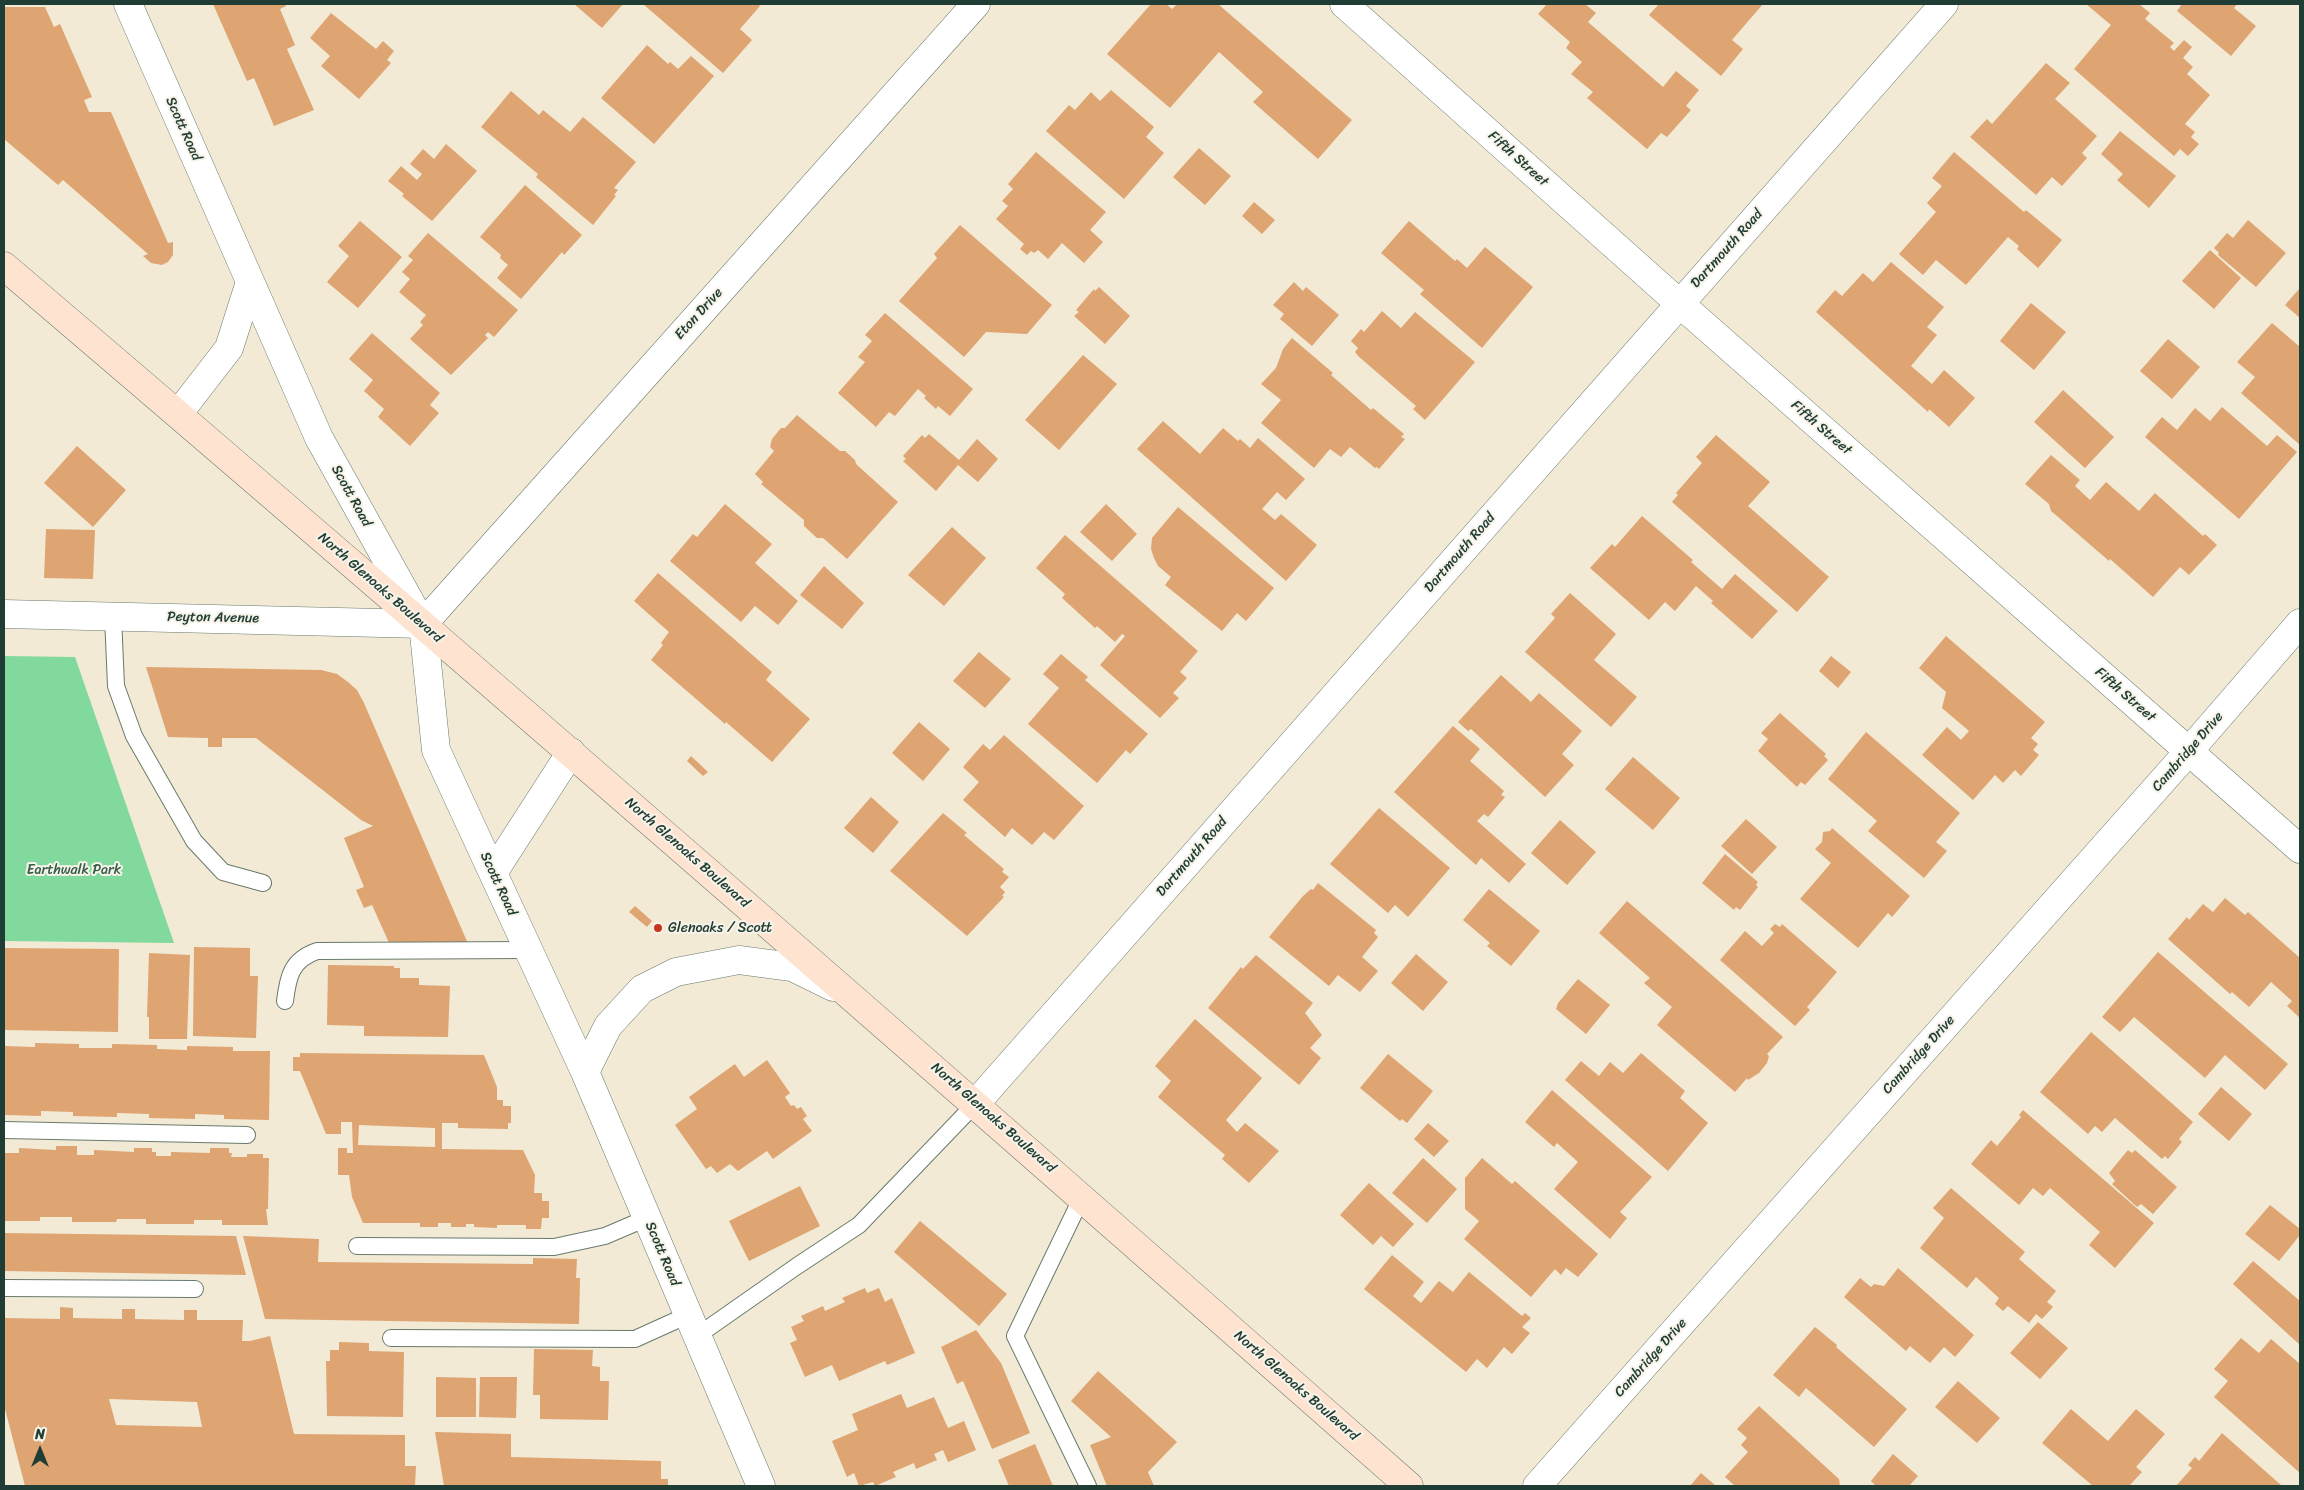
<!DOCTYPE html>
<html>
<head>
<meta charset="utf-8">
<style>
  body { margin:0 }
  #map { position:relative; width:2304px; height:1490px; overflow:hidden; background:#f2ead4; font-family:Sriracha,sans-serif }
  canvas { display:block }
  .frame { position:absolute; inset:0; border:5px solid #1f3d34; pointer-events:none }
  .north { position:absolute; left:15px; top:1425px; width:50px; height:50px; -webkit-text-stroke:4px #f7f3e8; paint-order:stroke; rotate:0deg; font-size:14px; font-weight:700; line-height:20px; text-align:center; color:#1f3d34 }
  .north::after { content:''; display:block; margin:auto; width:18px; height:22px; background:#1f3d34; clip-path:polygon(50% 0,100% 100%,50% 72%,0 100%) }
</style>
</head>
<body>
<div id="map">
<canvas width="2304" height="1490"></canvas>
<div class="frame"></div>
<div class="north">N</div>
</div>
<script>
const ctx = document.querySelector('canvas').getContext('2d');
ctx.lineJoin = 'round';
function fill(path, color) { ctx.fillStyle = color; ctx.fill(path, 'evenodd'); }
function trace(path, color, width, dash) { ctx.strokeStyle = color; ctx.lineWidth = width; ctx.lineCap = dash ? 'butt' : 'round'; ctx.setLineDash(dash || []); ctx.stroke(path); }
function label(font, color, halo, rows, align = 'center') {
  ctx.font = font + ' Sriracha,sans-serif'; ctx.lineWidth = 4; ctx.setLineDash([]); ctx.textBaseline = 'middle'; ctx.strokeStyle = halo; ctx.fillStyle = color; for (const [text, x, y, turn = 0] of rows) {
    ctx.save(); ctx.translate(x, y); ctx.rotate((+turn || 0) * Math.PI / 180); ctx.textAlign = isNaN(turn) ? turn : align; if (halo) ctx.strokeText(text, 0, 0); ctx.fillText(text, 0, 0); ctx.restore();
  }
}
const green = new Path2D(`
  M4,656L75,657L174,943L4,941Z`);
const building = new Path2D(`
  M213,4H285L286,6L280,9L295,45L287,49L314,110L274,126L254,78L247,81Z
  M574,4H623L602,28Z
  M643,4H758L760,6L740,29L752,40L723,73Z
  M1151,4H1166L1172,9L1177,4H1218L1352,120L1318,159L1253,102L1263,92L1219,52L1170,108L1107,54Z
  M1547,4H1585L1596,13L1588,22L1663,87L1676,71L1699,90L1686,106L1691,110L1667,137L1661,133L1647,149L1587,98L1593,92L1571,74L1582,62L1566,48L1570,42L1538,14Z
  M1659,4H1763L1732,40L1743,49L1721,76L1649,15Z
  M2086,4H2139L2150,13L2145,19L2174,43L2170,47L2174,51L2184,40L2192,47L2183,58L2193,67L2187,74L2210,95L2185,124L2195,132L2191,137L2199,144L2188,156L2180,149L2174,156L2074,69L2111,25Z
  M2182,4H2237L2234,8L2256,26L2231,56L2177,11Z
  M4,7H45L54,27L60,24L92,97L84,100L89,112H111L168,243L173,242V255L168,262L162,265L151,263L143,256L148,254L63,180L58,185L4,139Z
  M331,13L376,49L383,41L394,51L387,60L391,63L359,99L321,66L330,56L310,38Z
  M647,45L668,64L670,62L678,69L691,56L714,76L654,144L601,98Z
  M2046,63L2070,83L2055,99L2097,136L2082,153L2087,158L2062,186L2052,177L2036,195L1970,137L1987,119L1992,124Z
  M1111,90L1154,127L1146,137L1164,153L1124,199L1046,131L1069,105L1075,110L1091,92L1100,101Z
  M511,91L539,115L543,110L570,132L583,117L636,162L614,188L618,190L614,195L616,196L593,225L536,177L538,174L481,127Z
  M2120,131L2176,176L2149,208L2117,180L2123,174L2101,154Z
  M446,144L477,171L432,221L402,196L404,194L388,181L401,166L417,180L422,174L410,164L423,149L434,159Z
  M1199,148L1231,176L1205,205L1173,177Z
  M1036,152L1106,212L1090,230L1103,242L1084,263L1062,243L1048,259L1038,250L1034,253L1031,251L1027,255L1020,249L1024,244L996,219L1008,206L1002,201L1013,189L1008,184Z
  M1954,152L2024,212L2026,210L2062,240L2038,268L2017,249L2019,246L2008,237L1966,285L1936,260L1923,275L1899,254L1936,212L1927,203L1942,186L1932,178Z
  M525,185L582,235L564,255L562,252L521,299L497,278L508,265L500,258L501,255L480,237Z
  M1254,202L1275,220L1262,234L1242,216Z
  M2248,220L2286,253L2256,287L2218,255L2219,253L2214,248L2227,233L2233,238Z
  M360,221L402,257L358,308L327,282L349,256L338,246Z
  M1409,221L1455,261L1457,259L1467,268L1485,247L1533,287L1482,348L1420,294L1424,290L1381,253Z
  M960,225L1052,305L1027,334L986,332L964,357L899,301L937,258L934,254Z
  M428,233L518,310L494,337L488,332L485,335L488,338L451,375L410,339L423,325L420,322L426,315L399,292L410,279L402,272L413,260L408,256Z
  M2210,250L2241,278L2214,309L2182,281Z
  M1891,262L1944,307L1927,327L1937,335L1911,366L1932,384L1944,370L1975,398L1949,427L1929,409L1928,412L1816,312L1835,290L1842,296L1863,273L1873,282Z
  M1294,282L1303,291L1306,287L1339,315L1312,346L1280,319L1284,314L1273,305Z
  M1099,287L1130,316L1105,344L1074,316L1079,312L1076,310L1094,289L1095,291Z
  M2300,288V318L2285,305Z
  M2031,303L2066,332L2034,370L2000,341Z
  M1382,311L1401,328L1415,312L1475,362L1425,420L1413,409L1416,406L1358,356L1355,352L1358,348L1351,341L1361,329L1364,332Z
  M885,313L973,389L950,416L938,406L936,409L924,398L926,396L918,389L895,416L889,412L876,427L838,393L865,362L858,357L872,341L865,335Z
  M2272,323L2300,347V445L2241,393L2255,377L2237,362Z
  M372,333L440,393L430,405L439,413L410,446L378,417L384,409L364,391L373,380L349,359Z
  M1292,338L1333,373L1331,375L1371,410L1373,408L1404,434L1401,437L1405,439L1379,469L1377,467L1375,468L1350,447L1341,457L1330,449L1314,468L1261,423L1281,400L1261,384L1276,368L1283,349Z
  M2168,339L2200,367L2172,399L2140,371Z
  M1083,355L1117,384L1059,450L1025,420Z
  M2063,390L2114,437L2085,468L2034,422Z
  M2222,407L2267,446L2277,435L2297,452L2239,519L2145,437L2162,417L2177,430L2195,408L2210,421Z
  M797,415L840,451H845L855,460L856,464L898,502L847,559L823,538H817L804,526V520L761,484L763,482L755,474L774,451L770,447L772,439L781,428H785Z
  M1163,421L1200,454L1223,428L1238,441L1240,439L1250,448L1258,438L1305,479L1286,500L1277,492L1262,509L1275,520L1281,514L1317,545L1286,581L1137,449Z
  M929,434L959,460L977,439L998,459L978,482L958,465L936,491L903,461L906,459L903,456L922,435L925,438Z
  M1716,435L1770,482L1748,506L1829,577L1797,612L1672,502L1678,495L1676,493L1702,463L1696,457Z
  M77,446L126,490L93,527L44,483Z
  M2051,455L2080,480L2075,486L2090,500L2106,482L2139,511L2155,493L2203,536L2205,534L2217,545L2189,575L2180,567L2153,597L2110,559L2109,561L2057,516L2051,511L2049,504L2025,484Z
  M725,504L772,544L755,563L798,601L778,625L755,606L741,622L670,561L693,534L697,537Z
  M1106,504L1137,534L1112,561L1080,532Z
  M1178,507L1274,588L1246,621L1237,613L1222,631L1165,585L1171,577L1158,566L1154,558L1151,549L1152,538Z
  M1642,516L1693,560L1691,562L1722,589L1735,574L1778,611L1752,639L1711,603L1713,601L1696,586L1675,611L1665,602L1649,620L1590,568L1612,544L1615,547Z
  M952,527L986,558L944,606L908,575Z
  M46,529L95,530L93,579L44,578Z
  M1065,535L1198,651L1180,672L1187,678L1173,693L1179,698L1160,718L1100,665L1125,636L1122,634L1115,642L1097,626L1095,628L1062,598L1065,594L1036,568Z
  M824,566L864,603L842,629L800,595Z
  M658,573L772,672L766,680L810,719L772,762L726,722L725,724L651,660L663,645L661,643L669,632L634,601Z
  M1570,593L1616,634L1594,660L1637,697L1611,727L1525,652L1555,618L1551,614Z
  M1946,636L2045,722L2031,738L2038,744L2033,750L2039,755L2021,776L2015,770L2003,783L1995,775L1973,800L1922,755L1947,727L1961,740L1969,731L1942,708L1946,692L1919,668Z
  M979,652L1011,679L985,708L953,681Z
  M1061,654L1088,677L1085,680L1148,734L1130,754L1126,750L1097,783L1028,724L1059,688L1043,674Z
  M1831,656L1851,672L1838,688L1819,671Z
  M146,667L321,670L337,674L348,682L357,690L364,703L469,946L390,945L372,905L364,908L356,890L364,887L344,838L373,826L361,820L256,738H222V747H208V738L168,737Z
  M1501,675L1531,702L1539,693L1582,731L1562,754L1574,765L1545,797L1471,729L1468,731L1458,722Z
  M1780,713L1826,754L1824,756L1828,760L1805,785L1801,782L1797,787L1758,751L1768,739L1761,733Z
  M919,722L950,749L923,781L892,753Z
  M1453,726L1480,749L1470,761L1504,791L1501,795L1505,797L1488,817L1484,814L1477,821L1526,864L1509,883L1481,858L1476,865L1394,792Z
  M1866,732L1960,813L1936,842L1947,851L1924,878L1868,831L1877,821L1828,779Z
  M1004,735L1084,806L1054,840L1044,832L1032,845L1012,828L1005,837L963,800L979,782L963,767L983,744L990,750Z
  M691,756L708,772L703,776L687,761Z
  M1633,757L1680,798L1653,830L1605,789Z
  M871,797L899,822L873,853L844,828Z
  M1379,808L1450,868L1408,917L1395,905L1388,913L1330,864Z
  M943,813L967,833L964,835L1004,869L1002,872L1009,877L1000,887L1005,892L1002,896L1004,897L967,936L890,871Z
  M1746,819L1777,847L1752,874L1721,846Z
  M1560,820L1596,852L1567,885L1531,853Z
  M1832,828L1910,896L1892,917L1888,913L1858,948L1800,899L1831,863L1815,849L1822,842L1823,832L1830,831Z
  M1725,854L1758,882L1756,885L1758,887L1740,910L1736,907L1734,910L1702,883Z
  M1318,883L1376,930L1374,933L1378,937L1362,957L1378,971L1360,992L1338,975L1329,986L1269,937L1303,896L1311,889L1313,890Z
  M1489,889L1540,931L1511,966L1487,946L1490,943L1463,920Z
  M2225,898L2245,915L2248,912L2300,958V1018L2287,1006L2292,1001L2271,982L2249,1007L2232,992L2230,994L2168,939L2187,917L2189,920L2203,904L2213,912Z
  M1627,901L1783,1037L1767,1054L1769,1056L1767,1063L1759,1073L1748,1080L1747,1078L1735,1092L1657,1025L1672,1007L1644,983L1650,978L1599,933Z
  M635,906L652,921L647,927L629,912Z
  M1775,924L1780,927L1782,924L1837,972L1807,1007L1810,1010L1795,1026L1720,960L1745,931L1762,946L1774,933L1770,929Z
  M194,947L250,948V976H258L256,1038L193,1036Z
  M4,948L119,949L118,1032L4,1030Z
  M2158,952L2288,1064L2265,1090L2225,1055L2205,1078L2134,1017L2120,1032L2102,1017Z
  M149,953L190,955L187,1039H149V1017H147Z
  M1416,954L1448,982L1423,1011L1391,983Z
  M1256,955L1313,1003L1305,1013L1322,1035L1310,1048L1321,1058L1299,1085L1208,1008L1241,967L1243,969Z
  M328,965L394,966V968H400V978H419V985L450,986L448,1037L364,1036V1026L327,1025Z
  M1578,979L1610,1005L1586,1034L1556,1009L1558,1003Z
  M1195,1019L1262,1078L1226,1120L1237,1132L1245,1123L1279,1151L1249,1183L1222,1159L1225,1155L1158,1097L1171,1081L1155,1066Z
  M2091,1032L2193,1122L2179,1139L2182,1142L2168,1159L2165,1156L2162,1159L2115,1118L2102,1132L2095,1126L2088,1134L2040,1092Z
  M35,1043L79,1044V1048H112V1044L157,1045V1049L187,1050V1046L233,1047V1051H270L269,1120L224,1119V1115L195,1114V1119L149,1118V1114L117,1113V1117L73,1116V1112L41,1111V1116L4,1115V1046L35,1047Z
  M300,1053L484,1055L497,1087V1100H503V1106H511V1123H508V1129L458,1128V1123H442V1149L523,1150L535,1175L534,1193H542V1201H549V1218H542L541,1229H526V1225H497V1228L474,1227V1224H466V1227H451V1223H438V1227H420V1223H363L352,1197L349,1175H338V1148H347V1153H353L352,1122H341V1134H326L300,1071H293V1057H300ZM359,1125L435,1128V1147L358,1145Z
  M1641,1053L1685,1091L1680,1098L1708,1123L1668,1171L1565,1080L1581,1061L1599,1076L1610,1062L1623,1073Z
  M1388,1054L1433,1091L1407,1123L1402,1119L1400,1121L1360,1088Z
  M767,1060L790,1093L785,1097L791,1106L794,1105L797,1109L801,1107L807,1116L803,1119L812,1131L773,1159L767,1151L738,1171L730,1164L717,1173L711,1166L706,1169L675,1125L697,1109L689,1097L735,1064L744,1077Z
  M2221,1087L2252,1114L2229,1141L2198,1114Z
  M1552,1090L1652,1177L1620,1212L1627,1218L1610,1239L1554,1189L1578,1162L1557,1143L1554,1147L1525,1122Z
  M2023,1110L2154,1223L2115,1268L2089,1245L2100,1232L2050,1188L2043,1196L2033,1188L2019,1205L1971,1164L1991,1140L1997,1146L2021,1117L2019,1115Z
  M1428,1123L1449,1141L1434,1157L1414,1139Z
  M56,1146H77V1155H94V1150L134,1152V1148H152V1152H156V1156H171V1152L210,1153V1148H229V1153H232L231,1157H247V1154H263V1158H269L268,1209H266L268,1225H222V1220H194V1224H146V1219H117L116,1222H72V1217H40V1221H4V1153H19V1148L56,1150Z
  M2128,1150L2132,1153L2135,1150L2177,1187L2153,1214L2141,1204L2137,1207L2112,1184L2115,1181L2109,1173Z
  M1423,1158L1457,1189L1427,1223L1392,1193Z
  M1482,1158L1512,1184L1515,1181L1598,1254L1578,1277L1566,1268L1561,1275L1555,1269L1531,1297L1464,1239L1479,1221L1465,1209V1178Z
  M1369,1183L1414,1224L1393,1247L1381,1236L1373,1245L1340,1215Z
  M800,1186L820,1226L749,1261L729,1221Z
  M1951,1188L2025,1252L2019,1259L2056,1291L2047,1302L2053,1307L2042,1319L2036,1314L2029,1323L2008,1306L2003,1311L1995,1304L1999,1298L1976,1277L1967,1288L1920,1248L1944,1218L1933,1208Z
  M2270,1205L2300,1229V1235L2279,1261L2245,1234Z
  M920,1221L1007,1294L979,1326L894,1252Z
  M4,1233L236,1236L246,1275L4,1271Z
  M243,1236L319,1239L318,1262L533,1264V1258L577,1259L576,1278H580L579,1324L265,1319Z
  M1392,1255L1424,1282L1413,1296L1421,1303L1439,1281L1453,1292L1469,1272L1522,1316L1525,1313L1531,1318L1522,1327L1530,1333L1512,1354L1504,1347L1487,1368L1477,1359L1466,1372L1364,1289Z
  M2253,1261L2300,1301V1345L2233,1284Z
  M1898,1268L1974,1335L1955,1357L1944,1347L1930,1363L1910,1346L1906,1351L1844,1297L1860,1278L1871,1287L1874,1284L1884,1286Z
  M865,1288L867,1293L879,1288L885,1302L892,1298L915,1353L887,1365L885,1361L839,1381L832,1365L805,1377L790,1343L797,1340L791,1327L804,1321L801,1316L823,1306L825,1311L845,1302L842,1298Z
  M60,1307L73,1308V1318L122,1319V1309H135V1319L184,1320V1310H197V1320H243L242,1341H250L270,1336L294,1434L405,1435V1466H416L415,1486H25L4,1405V1318L60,1319ZM109,1399L197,1402L202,1427L116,1425Z
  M2038,1322L2068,1348L2040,1379L2010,1353Z
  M1815,1327L1837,1345L1836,1347L1907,1409L1874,1447L1806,1388L1799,1397L1773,1375Z
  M976,1330L1001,1363L1030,1433L992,1449L963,1381L957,1384L941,1347Z
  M2241,1338L2259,1353L2271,1339L2300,1364V1473L2214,1397L2228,1381L2214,1369Z
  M339,1342L369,1343V1351L404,1352L403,1417L327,1416L326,1361H330V1350H339Z
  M534,1349L593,1350L592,1366L600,1367V1381H609L608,1420L540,1419V1395H533Z
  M1098,1371L1177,1442L1148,1472L1154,1486H1107L1090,1445L1111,1437L1071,1401Z
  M436,1377L476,1378V1417H436Z
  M480,1377H517L516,1418L479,1417Z
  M1958,1381L2000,1418L1977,1443L1935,1407Z
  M901,1394L907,1408L934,1397L948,1428L964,1421L976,1450L948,1462L943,1450L934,1454L937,1460L916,1469L914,1463L893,1472L896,1477L875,1486L873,1482L859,1486L854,1473L847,1477L832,1441L858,1430L852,1414Z
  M1759,1406L1839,1479L1840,1486H1735L1725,1477L1748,1452L1741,1445L1747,1438L1737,1429Z
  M2071,1409L2108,1441L2136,1409L2165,1434L2136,1467L2142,1472L2129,1486H2093L2042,1443Z
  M435,1432L511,1434V1457L661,1461V1479H668V1486H444Z
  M2222,1433L2281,1485L2280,1486H2176L2192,1468L2188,1465L2195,1457L2199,1461Z
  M1035,1444L1053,1486H1009L998,1460Z
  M1893,1454L1918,1476L1909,1486H1876L1871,1481Z
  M1701,1473L1716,1486H1690Z`);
const service = new Path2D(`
  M113,616L116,686L134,736L194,841L223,872L263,883
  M285,1001C288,977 291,960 317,951L529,950
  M4,1130L247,1135
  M1082,1197L1015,1336L1088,1486
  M357,1246L554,1247L605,1236L647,1218
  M4,1288L195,1289
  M697,1336L797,1266L859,1225L976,1103
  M391,1338L635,1339L688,1315`);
const minor = new Path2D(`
  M1344,4L1679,303L2300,849
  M178,414L229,348L250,282
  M4,614L423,624
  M423,624L436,750L585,1072L761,1486
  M423,624L976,4
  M493,873L571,752
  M585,1072L608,1026L642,989L676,972L739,960L792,967L833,987
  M976,1103L1944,4
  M1537,1486L2189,751L2300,623`);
const tertiary = new Path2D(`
  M128,4L319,438L422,623`);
const secondary = new Path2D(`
  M4,266C476,668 944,1076 1409,1486`);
const markers = [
  [658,928,5,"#c8321e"]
];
const streetNames = [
  ["Scott Road",183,129,66],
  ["Fifth Street",1518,159,42],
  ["Dartmouth Road",1727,249,-48],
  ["Eton Drive",699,314,-48],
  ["Fifth Street",1821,428,41],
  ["Scott Road",351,496,61],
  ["Dartmouth Road",1460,553,-49],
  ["North Glenoaks Boulevard",380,588,41],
  ["Peyton Avenue",213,618,1],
  ["Fifth Street",2125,695,41],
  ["Cambridge Drive",2188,752,-49],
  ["North Glenoaks Boulevard",687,853,41],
  ["Dartmouth Road",1192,857,-49],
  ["Scott Road",498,884,65],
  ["Cambridge Drive",1919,1055,-48],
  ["North Glenoaks Boulevard",993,1118,41],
  ["Scott Road",662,1254,67],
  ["Cambridge Drive",1651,1358,-48],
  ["North Glenoaks Boulevard",1296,1386,41]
];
const parkNames = [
  ["Earthwalk Park",74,870]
];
const poiNames = [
  ["Glenoaks / Scott",668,928]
];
fill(green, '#81d99d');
fill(building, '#dea472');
trace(service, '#697a6c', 18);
trace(minor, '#697a6c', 29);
trace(tertiary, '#697a6c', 29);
trace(secondary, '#697a6c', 29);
trace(service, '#fff', 16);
trace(minor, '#fff', 28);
trace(tertiary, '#fff', 28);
trace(secondary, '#fee3d1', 28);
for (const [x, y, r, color] of markers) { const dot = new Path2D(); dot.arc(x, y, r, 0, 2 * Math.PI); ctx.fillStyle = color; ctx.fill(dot); trace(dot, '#f7f3e8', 2); }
label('14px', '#1f3d34', '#f7f3e8', streetNames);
label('14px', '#335c49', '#f7f3e8', parkNames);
label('14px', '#1f3d34', '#f7f3e8', poiNames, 'left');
</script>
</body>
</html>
